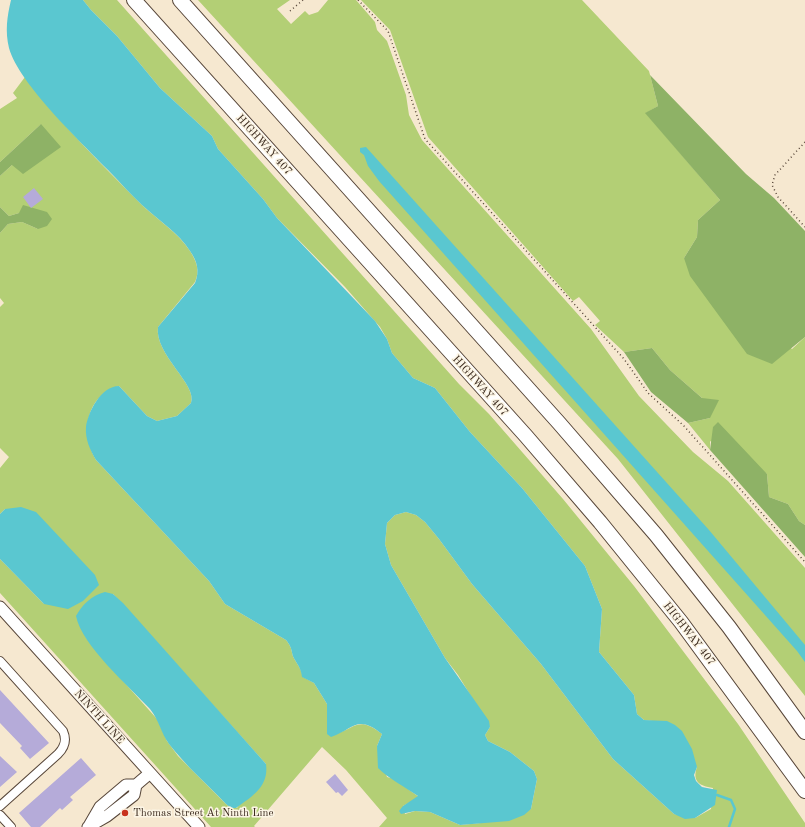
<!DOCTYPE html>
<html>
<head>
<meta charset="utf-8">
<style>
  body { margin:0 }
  canvas { display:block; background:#f6e8d0 }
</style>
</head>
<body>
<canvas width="805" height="827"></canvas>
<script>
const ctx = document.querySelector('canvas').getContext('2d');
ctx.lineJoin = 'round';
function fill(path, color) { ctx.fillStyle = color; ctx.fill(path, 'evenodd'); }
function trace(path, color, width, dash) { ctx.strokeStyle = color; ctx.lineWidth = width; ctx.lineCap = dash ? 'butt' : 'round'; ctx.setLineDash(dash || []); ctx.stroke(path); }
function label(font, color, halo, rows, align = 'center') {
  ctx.font = font + ' "Old Standard TT",serif'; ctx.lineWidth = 3; ctx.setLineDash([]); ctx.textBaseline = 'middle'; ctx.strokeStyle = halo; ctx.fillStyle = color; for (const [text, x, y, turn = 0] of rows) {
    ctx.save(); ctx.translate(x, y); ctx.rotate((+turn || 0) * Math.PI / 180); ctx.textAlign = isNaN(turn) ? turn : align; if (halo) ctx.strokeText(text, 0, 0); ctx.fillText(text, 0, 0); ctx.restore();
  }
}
const green = new Path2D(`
  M83,0H117L459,384L489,414L563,499L634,586L738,724L805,823V827H379L387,818L346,770L322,747L254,826L255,827H211L0,593V559L44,604L5,509L0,514V468L9,457L0,448V307L4,303L0,298V233L8,224L22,222L38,229L19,213L9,216L0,207V176L12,165L41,124L0,162V109L17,98L13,93L25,77C59,122 100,163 140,203C156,219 178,232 190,251C197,262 200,271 195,282L158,327C154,354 198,385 191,403L177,416L157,421L147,416L119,386C86,395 80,433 96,460L209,581L225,604L286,640C294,650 290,652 295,660C299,667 301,669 303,677L314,683L327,704V734C352,736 354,711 382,734L377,746L387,777L394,779L419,797L403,806L405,814L415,811L430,812L460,825L481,823L531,809L537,779L534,771L510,752L488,741L485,735L490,727L458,675L445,658L391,565L385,544L387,523L395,515L406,512L416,515L425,522L439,539L472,584L541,664L613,759L674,814L695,818L711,809L713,788C699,786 692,781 697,767L653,721L644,720L637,714L634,695L599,652L602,609L585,566L522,488L470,432L435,388L413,378L392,353L387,339L380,327L345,287L277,218L263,199L218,149L212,136L160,88L117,36L91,10ZM113,594L266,764L237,808H231L226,804L178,756L167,741L157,719L107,663L85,636Z
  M198,0H290L277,9L291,24L305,11L309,15L318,12L328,0H356L375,22L377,30L387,41L406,95L409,115L422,140L591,329L639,396L693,452L728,481L805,568V696L618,459Z
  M361,0H582L649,71L658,106L646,113L720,200L698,220L697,237L684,258L792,349L805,337V525L799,521L788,504L769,497L767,474L710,441V450L688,423L710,418L702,398L670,370L652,348L624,352L595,325L600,321L579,297L573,301L428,137L390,30Z`);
const forest = new Path2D(`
  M650,75L746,174L774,198L805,231V337L772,364L747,354L690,276L684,258L697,237L698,220L720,200L645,113L658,106Z
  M41,124L61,147L23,174L12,165L0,176V162Z
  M23,205L47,212L52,219L47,226L38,229L22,222L8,224L0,233V207L9,216L19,213Z
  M652,348L670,370L702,398L719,400L710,418L688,423L651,392L624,352Z
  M718,422L767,474L769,497L788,504L799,521L805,525V557L710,450L713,427Z`);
const water = new Path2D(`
  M11,0H83L91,10L117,36L160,88L212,136L218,149L263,199L277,218L375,321L387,339L392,353L413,378L435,388L470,432L522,488L585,566L602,609L599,652L634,695L637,714L644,720L667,721L675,725L682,731L692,749L697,767L694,775L696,781L702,787L717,790L715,805L695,818L685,819L674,814L613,759L541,664L472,584L439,539L425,522L416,515L406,512L395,515L387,523L385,544L391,565L445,658L489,721L490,727L485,735L488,741L510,752L534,771L537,779L531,809L524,815L509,821L460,825L430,812L415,811L401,814L399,811L403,806L418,796C405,787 389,779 378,768L377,746L382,734C357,714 354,729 331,737L327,734V704L314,683L302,677C301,669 299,667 295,660C290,652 294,650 286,640L225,604L209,581L96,460C90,450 85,439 86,427C88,412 101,386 119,386L147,416L157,421L177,416L191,403C198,385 154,354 158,327L195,283C200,271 197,261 190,251C179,233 158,220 142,205C130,194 120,182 108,170C81,142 19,84 9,48C5,31 7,17 11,0Z
  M366,147L709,530L805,645V662L797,651L379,181L368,166L364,155L360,152V148Z
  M21,507L36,512L95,575L99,585L83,601L68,609L44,604L0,559V514L5,509Z
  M105,592L113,594L123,603L266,764C269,786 253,796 236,808H231L226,804C207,784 186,766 169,744C161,733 159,720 150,709C129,686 82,646 76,616C82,605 92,595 105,592Z`);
const stream = new Path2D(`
  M717,795L731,800L735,809L729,827`);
const building = new Path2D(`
  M34,188L43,199L31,208L23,197Z
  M0,690L49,743L30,759L20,748L22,746L0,723Z
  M0,756L17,772L0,787Z
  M81,758L96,775L70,797L73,800L62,810L60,808L40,827H31L19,813Z
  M335,774L348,790L342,796L338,792L336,793L326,782Z`);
const path = new Path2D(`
  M358,0L388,31L425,139L624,359L648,393L684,426L805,562
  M290,11L303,0
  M805,142L775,175L772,185L778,197L805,227`);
const street = new Path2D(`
  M0,661L63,731C67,740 65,747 58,754L0,806
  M0,815L11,827`);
const secondary = new Path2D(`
  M0,607L199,827
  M89,826L100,807L126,785H136
  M88,827L107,816L134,795L136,785L150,773`);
const highway = new Path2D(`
  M134,0L526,436L600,522L681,622L805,791
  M180,0L559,423L656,535L729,627L805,732`);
const markers = [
  [125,813,4,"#c8321e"]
];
const streetNames = [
  ["HIGHWAY 407",264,145,48],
  ["HIGHWAY 407",480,386,48],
  ["HIGHWAY 407",689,634,52],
  ["NINTH LINE",99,717,48]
];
const poiNames = [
  ["Thomas Street At Ninth Line",133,813]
];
fill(green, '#b3cf75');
fill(forest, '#8eb266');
fill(water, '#5ac7d0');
trace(stream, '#5ac7d0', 2.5);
fill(building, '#b5abd9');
trace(street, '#574639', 10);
trace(secondary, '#574639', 13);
trace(highway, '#574639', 16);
trace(path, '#574639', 1.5, [1, 3]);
trace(street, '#fff', 8);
trace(secondary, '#fff', 11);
trace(highway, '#fff', 14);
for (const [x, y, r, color] of markers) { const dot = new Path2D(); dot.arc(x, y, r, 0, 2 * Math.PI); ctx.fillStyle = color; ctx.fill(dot); trace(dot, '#fcf5e5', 1.5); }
label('11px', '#3b2a1e', '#fcf5e5', streetNames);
label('11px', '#3b2a1e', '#fcf5e5', poiNames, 'left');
</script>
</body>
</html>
